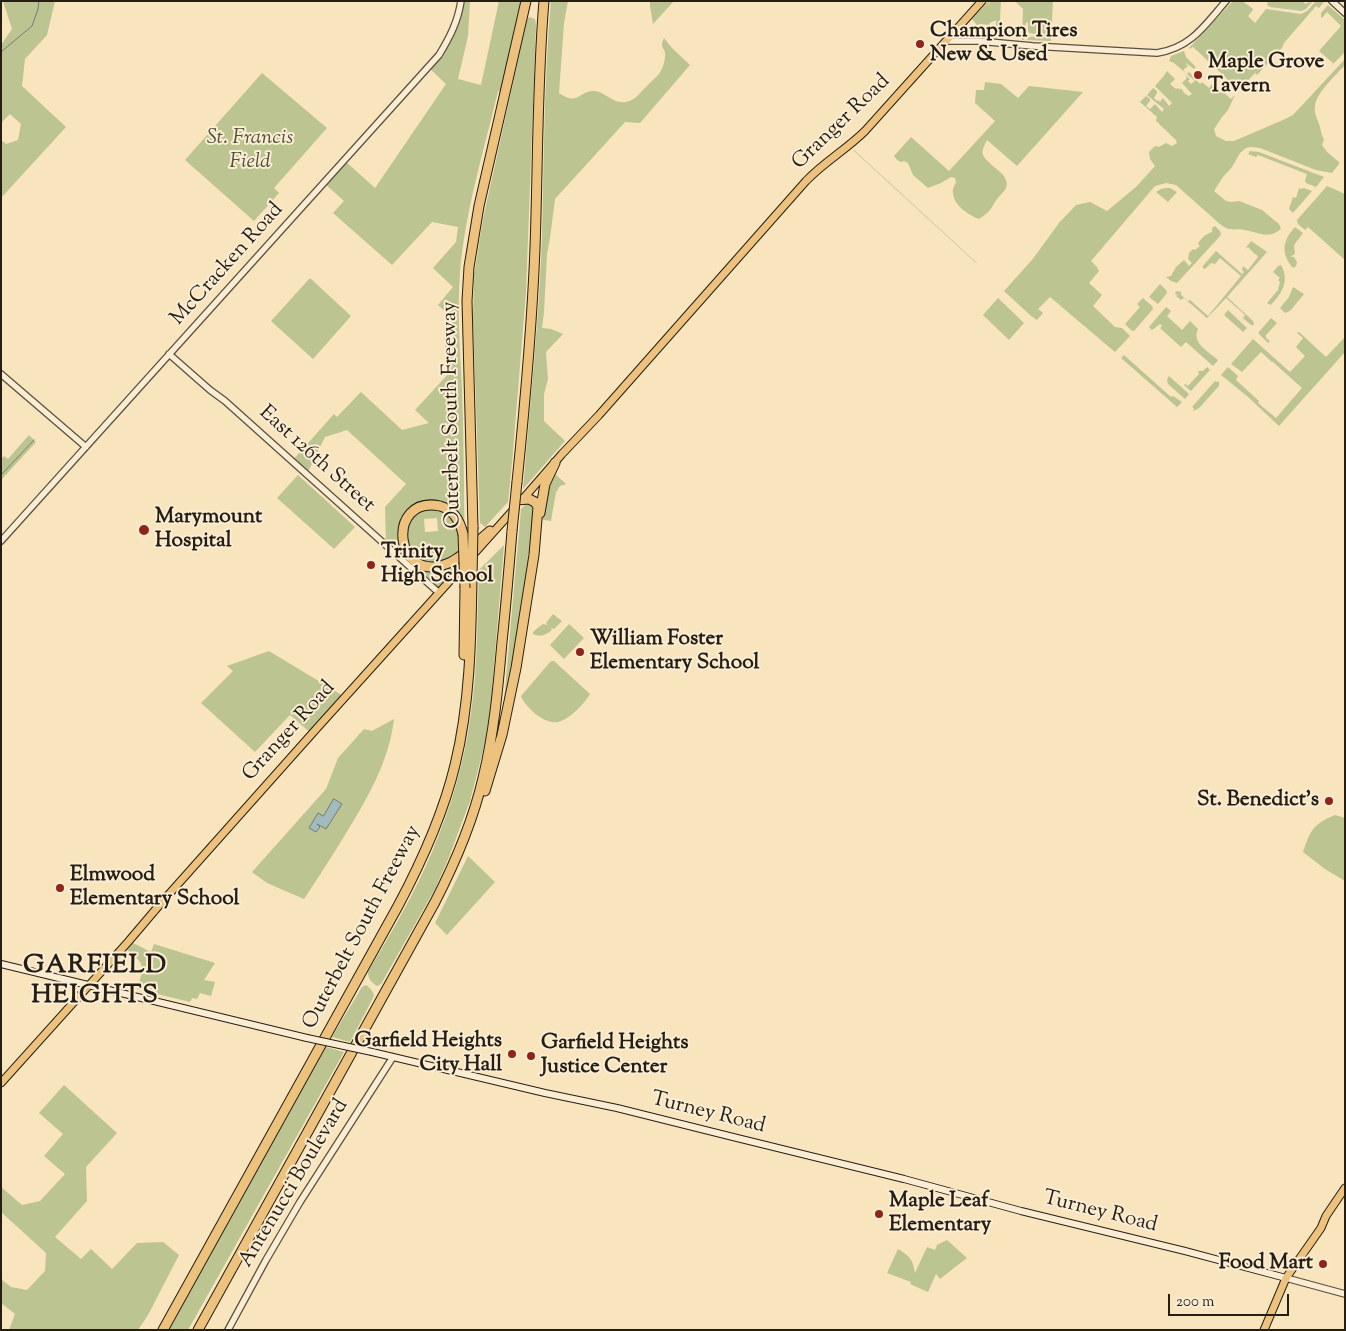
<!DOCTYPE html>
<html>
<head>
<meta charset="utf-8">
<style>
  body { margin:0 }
  #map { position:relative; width:1346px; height:1331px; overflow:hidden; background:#f8e4bd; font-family:"Sorts Mill Goudy",serif }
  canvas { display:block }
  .frame { position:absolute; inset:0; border:2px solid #261e13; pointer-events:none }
  .scale { position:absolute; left:1168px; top:1294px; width:121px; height:22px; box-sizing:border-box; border:2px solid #261e13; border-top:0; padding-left:6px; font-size:15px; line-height:18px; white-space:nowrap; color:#261e13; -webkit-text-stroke:4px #faedd4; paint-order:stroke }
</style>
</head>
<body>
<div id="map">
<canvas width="1346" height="1331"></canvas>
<div class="frame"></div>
<div class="scale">200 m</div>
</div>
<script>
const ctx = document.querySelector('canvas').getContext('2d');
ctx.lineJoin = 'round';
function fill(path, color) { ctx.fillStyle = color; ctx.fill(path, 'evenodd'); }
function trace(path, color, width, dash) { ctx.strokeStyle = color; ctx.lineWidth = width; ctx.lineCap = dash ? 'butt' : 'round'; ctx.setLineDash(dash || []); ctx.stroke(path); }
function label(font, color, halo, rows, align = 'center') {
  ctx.font = font + ' "Sorts Mill Goudy",serif'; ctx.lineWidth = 4; ctx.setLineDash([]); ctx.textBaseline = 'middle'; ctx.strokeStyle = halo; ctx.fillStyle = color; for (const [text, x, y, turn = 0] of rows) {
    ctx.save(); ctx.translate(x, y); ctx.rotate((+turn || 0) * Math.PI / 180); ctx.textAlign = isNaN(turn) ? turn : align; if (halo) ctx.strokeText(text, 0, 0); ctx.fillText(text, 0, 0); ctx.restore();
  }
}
const green = new Path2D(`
  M3,1H55L47,35L25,59L22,86L66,127L1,198V140L6,144L18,140L21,124L10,114L1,123V45L12,29Z
  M461,1H470L468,36L458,79L481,85L499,1H526L505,92L498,91C484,151 465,211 460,273C457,311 460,349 462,387C464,446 464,506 465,566L438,592L386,545L385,507L406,484L347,430L325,437L307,474L292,461L334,414L337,417L361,392L402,430L429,423L415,410L450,372L444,339C458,324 450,316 438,305L453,287L433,268L456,242L458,227L432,222L392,265L333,213L344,201L324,183L344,160L375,188L446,84L428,67L451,36ZM437,518L438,531L425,532L424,519Z
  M551,1H568L564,23L559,93C579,107 578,90 595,91C604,92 611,101 620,102C634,104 639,93 648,85C651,81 656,78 659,74C662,70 665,62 665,56C666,51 663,50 662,45C662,43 663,40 664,38L672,48L690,65L640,123L625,122L555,199L550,238L547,254L544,312L542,328L551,329L563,334L546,352L548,379L544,394V421L565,441L523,489C530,405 539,320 542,236C544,158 544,79 551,1Z
  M650,1H674L653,24L650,6Z
  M989,1H990L987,6L991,1H1001L999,38V27L996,26V20L990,23V25L980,24L975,26L976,24L972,19Z
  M1015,1H1053L1051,41L1027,40L1029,37L1035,36V34L1029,33L1028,30V23L1026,22L1024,40H1022L1023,9Z
  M1233,1H1242L1252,8L1253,10L1248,16L1255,23L1266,9L1301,14L1307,11L1316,1L1324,2L1319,8L1316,6L1284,43L1282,48L1257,75L1255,73L1239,90L1193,47L1190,49L1189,48Z
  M1268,1H1303L1305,4L1313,1L1306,9L1301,11L1270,7L1267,5Z
  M1328,5L1345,20V52L1332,65L1333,63L1319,51L1341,26L1327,12L1322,18L1321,17V13Z
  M529,17L535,19L536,25L526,292L512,463L508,502L485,527L480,523L473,318L474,275L483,219L527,20Z
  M1184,51L1186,57L1196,67L1194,69L1186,63V64L1188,66L1183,70L1187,74L1189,72L1200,84L1202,82L1209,88L1213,83L1231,99L1235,95L1228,110L1222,117L1214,129L1216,136L1226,141H1234L1283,120L1293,115L1345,59V65C1336,75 1316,93 1315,106C1314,113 1317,118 1319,124C1321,129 1321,135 1324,139L1322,145L1327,152L1339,162V164L1332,173L1316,170L1260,148L1251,147L1246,148L1240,153L1232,167L1223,177L1214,191L1226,201L1232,202L1239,201L1262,210L1279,224L1281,229C1267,240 1259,232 1244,230C1233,228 1231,232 1221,225L1176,185L1166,183L1155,186L1091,261L1097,267L1099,271L1089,283L1102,295L1093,306L1115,327L1122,328L1130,336L1115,352L1050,297L1038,309L1043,313L1037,320L1030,315L1004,291L1032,260L1059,223L1076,205L1090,202L1107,211L1136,187L1155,166L1150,159L1149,152L1155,146L1159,147L1166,143L1172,146L1177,143L1176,140L1156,121L1157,117L1140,102L1146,96L1150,99V101L1146,106L1150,109L1155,104L1162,112L1164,109L1147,95L1153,88L1157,91V93L1154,98L1157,101L1158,100L1160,102L1163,98L1169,106L1172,103L1155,86L1163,77L1167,71L1175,79L1170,84L1176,89L1178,88L1180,90L1181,88L1184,93L1189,96L1192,94L1182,83L1187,78L1185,75L1190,79L1188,81L1191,84L1195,81L1174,63L1169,61L1171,56Z
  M262,73L327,128L274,188L279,193L254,221L185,160Z
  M985,82L1001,84L1018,98L1029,86L1083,92L1017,166L987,140C985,144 981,151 983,155C986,162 998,169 1003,175C1013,188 1001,192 995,202C990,211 988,213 979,219C969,215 954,206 953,193C952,189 955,185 956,182L955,178L951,177L941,183L928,188L913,175L908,163L904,161L901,162L897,160L894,156L911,137L949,171L995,121L975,103L976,90H984Z
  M853,150H854L978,264L975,262Z
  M1250,151L1259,152L1324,177L1316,187L1306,183L1305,181L1307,174L1258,155L1256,157L1248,154Z
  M1327,186L1345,194V260L1308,227L1305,230L1298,224L1297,220Z
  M1166,188H1170L1177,192L1168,202L1156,192L1161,189Z
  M1299,188L1301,189L1304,188L1312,191L1293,213L1289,209L1293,197L1296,198Z
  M1215,226L1220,231L1221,235L1177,283L1171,281L1166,277L1171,276L1176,267L1184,260L1189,266L1192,263L1188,259L1189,253L1193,249L1195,250L1200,246L1198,244C1201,238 1206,234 1212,232V228Z
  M1295,227L1303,233L1294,245L1295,254L1291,256L1292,257H1294L1297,262L1296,266L1293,268C1280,253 1283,240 1295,227Z
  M1251,241L1257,245L1252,250L1257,245L1267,252L1227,297L1253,321L1254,324L1253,325H1251L1243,318L1245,315L1226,298L1207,318L1184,298L1181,300L1176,296L1179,293L1176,295L1175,293L1177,291L1181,292V295L1188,301L1190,300L1208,316L1241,276L1220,258L1215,264L1211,263L1205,269L1202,267L1216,251L1242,274L1244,272L1242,270L1243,266L1248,270L1258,257L1256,254H1255L1248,247L1245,249Z
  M1281,265C1290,281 1282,293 1271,305L1267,303L1278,290L1280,282L1278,280L1280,278L1273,272L1278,266Z
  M310,278L351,316L313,359L271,321Z
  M1160,284L1166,290L1167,293L1158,304L1149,297Z
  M1293,287L1304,294L1290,311L1285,313L1280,308L1289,297Z
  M998,298L1024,323L1009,340L983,315Z
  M1143,298L1152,306L1153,309L1134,331L1131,330L1125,324L1140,307L1137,304Z
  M1166,307L1171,311L1167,316L1182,330L1190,321L1198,329C1191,343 1209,352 1218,360L1213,366L1186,342L1181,347L1160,328L1162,326L1160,324L1152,330L1149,327Z
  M1228,310L1247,328L1243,332L1224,315Z
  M1271,318L1277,323L1266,335V338L1270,341L1268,343L1258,333Z
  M1299,332L1326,357L1345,337V352L1279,426L1247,396L1221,375L1228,367L1238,376L1236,380L1259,401L1258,403L1276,418L1302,388L1273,362H1272L1261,352L1242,372L1231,364L1253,339L1290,372L1305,356L1296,347L1303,338L1297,333Z
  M1124,355L1171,397L1173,396L1182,402L1177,407L1121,358Z
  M1207,367L1210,370L1191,391L1184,385L1185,384L1188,386L1199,374L1198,371H1203Z
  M1169,376L1189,394L1185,399L1168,384L1167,380Z
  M1215,381L1217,382L1219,381V386L1199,408L1193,411L1194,408L1192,407Z
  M29,435L36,442L1,480V459L4,456L8,459Z
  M553,472L566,484L560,486L556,492L551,521L539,519L543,490Z
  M298,475L355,527L334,549L277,498Z
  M529,501L536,508L522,621L503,712L521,509Z
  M504,545L491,701L486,739L470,801L449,857L435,889L381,984L377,986C371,982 368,979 368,972C391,933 415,893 432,852C451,807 465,761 471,713C478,666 477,618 479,570Z
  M553,614L562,621L554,629L551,628L552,630C545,636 540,637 533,634V632C536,629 539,627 543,624L548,625L546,623Z
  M569,624L584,638L564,659L550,645Z
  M269,651L345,697L312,734L290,715L255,752L201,703L233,671L227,666Z
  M551,661H554L590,694C584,704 570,719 558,722C545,725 525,707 521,696Z
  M394,719C389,762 367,799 345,835C332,856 318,878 304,899L267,883L252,872L326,789L338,758L364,729L372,731Z
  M1335,815L1345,818V881L1325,869L1303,852C1310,831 1313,824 1335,815Z
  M468,856L495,882L447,935L435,923Z
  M133,943L151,952L154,944L215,963L204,980L215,982L211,996L200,993L197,999L192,998L190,1002L137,989C144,967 146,964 127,950Z
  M366,985C370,988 373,990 374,996L350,1042L332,1037L362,987Z
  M326,1047L344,1052L188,1330H169Z
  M64,1085L117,1133L86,1167L87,1201L55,1237L81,1259L91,1249L112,1269L137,1243L163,1242L179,1255L148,1315L138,1330H9L15,1314L1,1303V1279L11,1287L27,1290L45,1271L46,1253L1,1212V1187L22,1205L40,1201L65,1174L44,1156L63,1134L39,1113Z
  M947,1240L967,1258L940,1279L936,1274L928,1292L910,1284L911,1282L887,1273L898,1249C910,1256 913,1260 915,1273L927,1247L935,1250L937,1245Z`);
const water = new Path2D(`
  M334,799L342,804L326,829L317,824L320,827L316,832L309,828L318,813L323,816Z`);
const stream = new Path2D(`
  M1,52L32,26L38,9L39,1
  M1,475L34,440`);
const tertiary = new Path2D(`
  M1332,1L1345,13
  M946,41H978L1033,46L1157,53C1191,48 1205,25 1226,1
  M169,354L210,390L225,401L438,592
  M1,374L86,447
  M1,541L439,55C450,37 458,21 461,1
  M1286,1278L1345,1294
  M228,1330L266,1260L300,1202L393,1057`);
const secondary = new Path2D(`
  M1,964L307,1038
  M372,1052L545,1093L617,1108L733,1137L904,1179L1021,1211L1185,1251L1286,1278`);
const primary = new Path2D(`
  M522,500L562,454L599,415L806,181C824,162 847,149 865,131L982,1
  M472,556L515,508
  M1,1083L128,942L162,902L318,727L465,564
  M1264,1330L1286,1278L1321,1228L1326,1216L1345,1188`);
const motorway = new Path2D(`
  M517,482C525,404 532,326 535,248C538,166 537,83 544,1
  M540,513L545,484L555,463
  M473,527L467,301L469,267L479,206L526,1
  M463,534C460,521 454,510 440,506C385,494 393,589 451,562C465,555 478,541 490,531
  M464,655L465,588
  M485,791L502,735L516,668L534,555L538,507L535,502L529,499L517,500
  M163,1330L398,906C422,861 443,815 455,765C470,704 471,641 472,579
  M198,1330L435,902C455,863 473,821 483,778C494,733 498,688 502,642C506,605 509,568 512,531`);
const secondaryBridge = new Path2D(`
  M307,1038L372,1052`);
const motorwayBridge = new Path2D(`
  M512,531L517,482
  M463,534L465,588
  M472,579L473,527`);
const markers = [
  [920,44,5,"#8f2418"],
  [1198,75,5,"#8f2418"],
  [144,530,6,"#8f2418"],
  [371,565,5,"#8f2418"],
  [580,652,5,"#8f2418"],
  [1329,801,5,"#8f2418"],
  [60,888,5,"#8f2418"],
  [512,1054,5,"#8f2418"],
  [531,1056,5,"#8f2418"],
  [879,1214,5,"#8f2418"],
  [1323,1264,5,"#8f2418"]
];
const poiNames = [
  ["Champion Tires",930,32],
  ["New & Used",930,56],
  ["Maple Grove",1208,63],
  ["Tavern",1208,87],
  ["Marymount",155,518],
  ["Hospital",155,542],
  ["Trinity",381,553],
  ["High School",381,577],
  ["William Foster",590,640],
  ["Elementary School",590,664],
  ["St. Benedict's",1319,801,"right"],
  ["Elmwood",70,876],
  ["Elementary School",70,900],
  ["Garfield Heights",502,1042,"right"],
  ["City Hall",502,1066,"right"],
  ["Garfield Heights",541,1044],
  ["Justice Center",541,1068],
  ["Maple Leaf",889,1202],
  ["Elementary",889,1226],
  ["Food Mart",1313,1264,"right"]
];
const streetNames = [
  ["Granger Road",842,123,-44],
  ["McCracken Road",228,265,-48],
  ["Outerbelt South Freeway",453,415,-91],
  ["East 126th Street",316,460,42],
  ["Granger Road",290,732,-48],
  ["Outerbelt South Freeway",363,928,-62],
  ["Turney Road",708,1114,14],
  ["Antenucci Boulevard",295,1184,-59],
  ["Turney Road",1100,1213,14]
];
const parkNames = [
  ["St. Francis",250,139],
  ["Field",250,163]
];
const districtNames = [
  ["GARFIELD",95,968],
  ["HEIGHTS",95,998]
];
fill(green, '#bcc492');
fill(water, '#a4bbbd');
trace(water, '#727c79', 1);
trace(stream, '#727c79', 1);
trace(tertiary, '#5a503e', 8);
trace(secondary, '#261e13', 8);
trace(primary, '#261e13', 9);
trace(motorway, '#261e13', 11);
trace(tertiary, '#faedd4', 5.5);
trace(secondary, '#faedd4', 6);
trace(primary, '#ecc27e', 7);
trace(motorway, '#ecc27e', 9);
trace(secondaryBridge, '#261e13', 8, []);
trace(motorwayBridge, '#261e13', 11, []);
trace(secondaryBridge, '#faedd4', 6);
trace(motorwayBridge, '#ecc27e', 9);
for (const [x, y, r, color] of markers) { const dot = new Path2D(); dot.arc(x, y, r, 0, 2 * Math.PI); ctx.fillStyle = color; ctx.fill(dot); trace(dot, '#faedd4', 2); }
label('bold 21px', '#261e13', '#faedd4', poiNames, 'left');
label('21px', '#261e13', '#faedd4', streetNames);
label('italic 21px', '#535039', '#faedd4', parkNames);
ctx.letterSpacing = '1px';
label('bold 26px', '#261e13', '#faedd4', districtNames);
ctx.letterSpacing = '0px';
</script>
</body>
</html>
